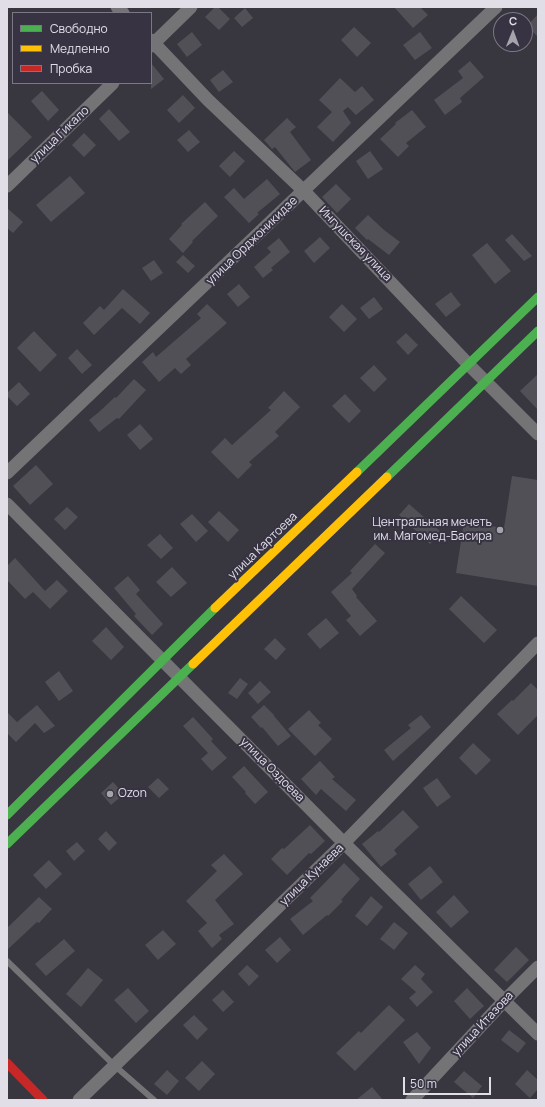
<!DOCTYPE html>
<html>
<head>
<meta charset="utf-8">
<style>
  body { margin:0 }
  #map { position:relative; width:545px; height:1107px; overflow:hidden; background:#38363e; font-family:Manrope,sans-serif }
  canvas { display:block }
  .frame { position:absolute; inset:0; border:8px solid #e1dee8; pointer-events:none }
  .legend { position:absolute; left:12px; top:12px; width:140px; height:72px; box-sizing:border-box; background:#373342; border:1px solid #7b7784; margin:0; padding:5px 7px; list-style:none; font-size:12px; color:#e1dee8 }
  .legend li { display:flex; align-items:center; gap:8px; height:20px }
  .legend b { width:20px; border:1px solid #7b7784 }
  .north { position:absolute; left:493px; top:12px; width:40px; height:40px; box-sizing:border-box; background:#373342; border:1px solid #7b7784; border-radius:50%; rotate:1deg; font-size:11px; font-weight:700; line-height:16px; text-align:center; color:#e1dee8 }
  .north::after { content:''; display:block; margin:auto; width:14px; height:18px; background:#a6a3ac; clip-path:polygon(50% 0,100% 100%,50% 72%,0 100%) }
  .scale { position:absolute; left:403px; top:1077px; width:88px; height:18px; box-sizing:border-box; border:2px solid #e1dee8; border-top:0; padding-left:5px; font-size:12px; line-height:14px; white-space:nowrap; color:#e1dee8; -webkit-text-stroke:3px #373342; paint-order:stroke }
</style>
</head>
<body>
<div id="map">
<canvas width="545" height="1107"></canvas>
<div class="frame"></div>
<ul class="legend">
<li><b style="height:5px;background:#4caf50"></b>Свободно</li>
<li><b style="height:5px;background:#ffc107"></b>Медленно</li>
<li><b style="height:5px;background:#c62828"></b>Пробка</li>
</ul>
<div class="north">С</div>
<div class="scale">50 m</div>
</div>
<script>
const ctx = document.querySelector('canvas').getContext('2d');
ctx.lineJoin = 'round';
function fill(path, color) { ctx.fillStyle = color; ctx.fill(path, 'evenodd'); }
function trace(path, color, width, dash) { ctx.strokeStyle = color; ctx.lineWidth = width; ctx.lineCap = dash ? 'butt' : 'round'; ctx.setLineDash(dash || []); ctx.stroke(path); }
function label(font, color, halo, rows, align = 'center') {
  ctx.font = font + ' Manrope,sans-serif'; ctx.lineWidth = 4; ctx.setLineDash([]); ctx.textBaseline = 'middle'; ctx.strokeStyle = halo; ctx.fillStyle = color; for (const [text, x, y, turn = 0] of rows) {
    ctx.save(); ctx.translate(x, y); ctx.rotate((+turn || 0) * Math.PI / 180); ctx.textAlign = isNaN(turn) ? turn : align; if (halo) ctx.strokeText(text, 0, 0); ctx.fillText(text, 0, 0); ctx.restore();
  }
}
const building = new Path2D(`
  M215,7H218L230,19L219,30L205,17Z
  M394,7H420L428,15L413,28Z
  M245,8L253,18L242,27L234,18Z
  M538,14V37L527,26Z
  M354,27L371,43L357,57L341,40Z
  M192,32L202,45L187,57L177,44Z
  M420,32L432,48L415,60L403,45Z
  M470,61L484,77L460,98L462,102L445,115L434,100L463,78L458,71Z
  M151,63L164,79L151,89Z
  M223,70L233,82L219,92L210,80Z
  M340,78L355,92L362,86L374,100L356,115L348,107L343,111L351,123L333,142L317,127L332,112L319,100Z
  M42,91L59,110L48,121L31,101Z
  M183,95L195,108L179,123L167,110Z
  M109,109L130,132L119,141L99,119Z
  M412,110L426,127L406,143L409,146L398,157L380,139L396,124L395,123Z
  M7,112L32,137L7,161Z
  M287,118L296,127L290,132L311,160L295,172L275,147L272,149L264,140Z
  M189,130L200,142L188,152L177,140Z
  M84,133L96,145L84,157L72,145Z
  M234,151L245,161L230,177L219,166Z
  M370,151L383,169L368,179L356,161Z
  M70,176L85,193L51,222L36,205Z
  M267,179L280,194L257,213L259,214L249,223L224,197L234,188L244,199Z
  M336,184L351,199L337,213L322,197Z
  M205,202L218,216L192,241L193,242L183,253L169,239L182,225L181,224Z
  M7,208L23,222L13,233L7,228Z
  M368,215L384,230L400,242L389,255L368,239L367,240L355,228Z
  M512,234L532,256L524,261L505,240Z
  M320,237L330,248L314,263L304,251Z
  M279,238L290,252L271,268L273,270L263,278L254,267L271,252L267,248Z
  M487,243L511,271L495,284L472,255Z
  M183,255L195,266L188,273L176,262Z
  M154,260L163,273L151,281L142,268Z
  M239,284L250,297L238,307L227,294Z
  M123,289L150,313L140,324L122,308L94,335L83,323L100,306L104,310Z
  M451,292L461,305L446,317L435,304Z
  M374,297L383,309L369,319L360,308Z
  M207,304L227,323L186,359L191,365L181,374L175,368L159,382L142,362L153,352L156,357L201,318L197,314Z
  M342,304L357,319L344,332L329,317Z
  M34,331L57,355L40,372L17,348Z
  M406,333L418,345L408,355L396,342Z
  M77,349L92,365L82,374L68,358Z
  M374,365L387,379L374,392L360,378Z
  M538,374V410L520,391Z
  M134,379L146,390L119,419L117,418L99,432L89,420L99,412L115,397L116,398Z
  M19,382L30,394L17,406L7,396V393Z
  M284,391L300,407L275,432L279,436L249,462L252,465L238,479L211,452L225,438L232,445L271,410L268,408Z
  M345,394L361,411L349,423L332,406Z
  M140,424L153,439L140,450L127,435Z
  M36,465L53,484L30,505L13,486Z
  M512,476L538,480V586L456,573L464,522L504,528Z
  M409,504L441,532L430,544L399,515Z
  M67,507L78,517L65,530L54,519Z
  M219,511L239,530L228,542L208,522Z
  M192,514L208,531L196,542L180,524Z
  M160,534L173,548L161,559L147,545Z
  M375,544L385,553L352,589L357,596L356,597L377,621L360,636L346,620L351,616L331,592L352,573L350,571Z
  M15,558L45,591L57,580L68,591L50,609L33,592L25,599L7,580V566Z
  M172,567L187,583L171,597L156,582Z
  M128,576L140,590L136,594L163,624L152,635L134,616L136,614L114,588Z
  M461,596L497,630L484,643L449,609Z
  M326,618L339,633L320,649L307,634Z
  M106,627L124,647L111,660L92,641Z
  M275,638L286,649L276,660L264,649Z
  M59,671L73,691L59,701L45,682Z
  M240,678L248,684L237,699L228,693Z
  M260,681L271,692L258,704L248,693Z
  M531,683L538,690V715L518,735L497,714L512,700L513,701Z
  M37,705L55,726L44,733L35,723L16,742L7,733V712L17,722Z
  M264,705L274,715V716L291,736L278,746L262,727L261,728L251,717Z
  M309,710L321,723L318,725L332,739L315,756L288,729Z
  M421,715L431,727L393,761L384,750L411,728L408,725Z
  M193,717L213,739L211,741L227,758L212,771L201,759L208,753L183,726Z
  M473,743L491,760L476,775L459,758Z
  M320,761L335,777L332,779L356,800L346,811L321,789L316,795L301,779Z
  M244,766L268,792L255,804L245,793L246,792L232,777Z
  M158,778L169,789L159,798L148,787Z
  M437,778L451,797L437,807L423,788Z
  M113,782L124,794L111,805L101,793Z
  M403,810L419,827L394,850L397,854L381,867L362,844L378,831L379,832Z
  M310,825L325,841L311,854L309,853L287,875L271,859L282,848L284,849Z
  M106,831L117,843L109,851L98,839Z
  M77,842L85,851L74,861L66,851Z
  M224,854L243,874L215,900L234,924L219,935L222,939L212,948L198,931L207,923L186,901L217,871L211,865Z
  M49,860L62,874L46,889L33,875Z
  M344,863L360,879L341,900L343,901L328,916L327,915L303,935L290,919L313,901L310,898Z
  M430,866L443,882L421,900L408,884Z
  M454,895L469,912L451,928L436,912Z
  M371,896L383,907L367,926L355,916Z
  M39,897L52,909L39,923L37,922L7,950V928Z
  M394,922L408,933L394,950L380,939Z
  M163,930L176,944L158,960L145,945Z
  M280,937L291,950L277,963L265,950Z
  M64,939L75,951L46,976L35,964Z
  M516,947L529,960L507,982L494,970Z
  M247,965L259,976L249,986L238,974Z
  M415,965L425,974L421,979L433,992L417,1007L409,998L416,992L401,979Z
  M88,968L103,980L81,1007L66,994Z
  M128,988L149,1011L136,1023L114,1000Z
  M467,988L484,1006L470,1019L454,1001Z
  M223,990L234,1002L223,1012L212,1000Z
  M389,1005L405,1020L355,1071L336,1053L359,1031L361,1033Z
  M194,1015L208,1029L197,1040L183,1025Z
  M509,1030L526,1043L518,1053L501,1040Z
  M417,1032L431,1048L419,1064L403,1042Z
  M202,1061L215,1074L199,1091L185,1078Z
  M167,1070L179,1081L167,1095L154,1084Z
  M527,1070L538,1080V1089L530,1098L515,1084Z
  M464,1071L482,1086L473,1098L454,1082Z
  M372,1087L383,1100H356Z`);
const lane = new Path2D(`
  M7,961L115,1066L154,1100`);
const street = new Path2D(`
  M117,7L123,13
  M151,40L208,100L304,191L469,365L538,434
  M151,46L191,7
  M7,186L113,83
  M7,473L496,7
  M7,504L344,843L538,1034
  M79,1100L344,843L538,643
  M412,1100L504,1001L538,967`);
const fast = new Path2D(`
  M357,472L538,297
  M387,477L538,331
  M7,815L215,608
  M7,844L193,664`);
const slow = new Path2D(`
  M215,608L357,472
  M193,664L387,477`);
const jam = new Path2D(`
  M7,1063L43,1100`);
const markers = [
  [500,530,4,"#a6a3ac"],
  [110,794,4,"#a6a3ac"]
];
const streetNames = [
  ["улица Гикало",60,135,-44],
  ["улица Орджоникидзе",252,241,-44],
  ["Ингушская улица",355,244,46],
  ["улица Картоева",263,546,-44],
  ["улица Оздоева",272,770,45],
  ["улица Кунаева",312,875,-44],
  ["улица Итазова",483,1024,-47]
];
const poiNames = [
  ["Центральная мечеть",492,523],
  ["им. Магомед-Басира",492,537],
  ["Ozon",118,794,"left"]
];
fill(building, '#525057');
trace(lane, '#747477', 6);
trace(street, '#747477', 13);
trace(fast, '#4caf50', 9);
trace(slow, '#ffc107', 9);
trace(jam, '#c62828', 9);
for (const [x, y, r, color] of markers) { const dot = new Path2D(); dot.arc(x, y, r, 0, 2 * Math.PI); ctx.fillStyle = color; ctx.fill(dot); trace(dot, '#373342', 1.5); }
label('12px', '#e1dee8', '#373342', streetNames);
label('12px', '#e1dee8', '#373342', poiNames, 'right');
</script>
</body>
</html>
